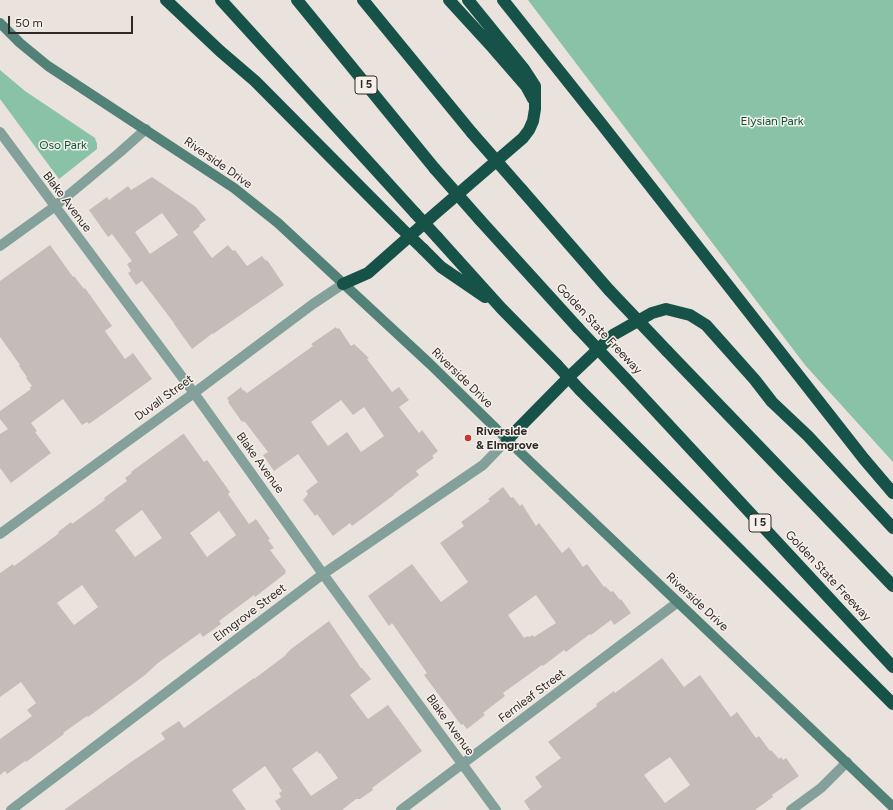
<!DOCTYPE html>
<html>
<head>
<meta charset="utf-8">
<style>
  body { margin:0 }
  #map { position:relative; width:893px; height:810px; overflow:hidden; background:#eae3dd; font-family:Figtree,sans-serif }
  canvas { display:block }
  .scale { position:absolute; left:8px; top:16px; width:125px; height:18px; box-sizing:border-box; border:2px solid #2d2a28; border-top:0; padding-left:5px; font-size:12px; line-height:14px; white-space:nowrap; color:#2d2a28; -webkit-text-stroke:3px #f7f0ea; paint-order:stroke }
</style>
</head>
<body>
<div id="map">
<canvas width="893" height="810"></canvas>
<div class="scale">50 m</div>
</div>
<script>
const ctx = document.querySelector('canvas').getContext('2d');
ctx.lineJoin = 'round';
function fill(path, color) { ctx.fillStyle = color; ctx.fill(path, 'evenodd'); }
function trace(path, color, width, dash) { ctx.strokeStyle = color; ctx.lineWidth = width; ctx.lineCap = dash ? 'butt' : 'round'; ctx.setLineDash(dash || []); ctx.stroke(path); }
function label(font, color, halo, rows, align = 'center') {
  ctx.font = font + ' Figtree,sans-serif'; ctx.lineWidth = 3; ctx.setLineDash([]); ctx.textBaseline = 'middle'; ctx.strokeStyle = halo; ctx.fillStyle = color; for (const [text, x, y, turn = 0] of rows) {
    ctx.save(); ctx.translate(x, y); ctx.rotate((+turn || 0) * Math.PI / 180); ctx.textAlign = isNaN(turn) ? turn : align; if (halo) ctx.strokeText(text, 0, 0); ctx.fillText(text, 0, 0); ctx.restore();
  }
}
const green = new Path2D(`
  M528,0H893V462L805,365Z
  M0,70L25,91L95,138L97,144V149L59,179L0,99Z`);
const building = new Path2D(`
  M152,177L196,207L206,220L199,225L200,226L193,232L212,258L228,245L233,251L235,250L247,266L262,256L266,261L267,260L284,285L213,334V333L192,349L174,324V323L142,281L136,285L128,273L131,271L127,264L132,261L112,234L108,237L89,210L107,197L109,200L128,186L131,190ZM162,213L178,235L150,254L135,232Z
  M50,245L73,277L74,276L84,289L85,288L112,326L105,331L125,359L133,353L152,379L89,424L87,422L82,425L63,399L31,423L37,431L35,432L51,453L11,483L0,468V434L8,429L0,419V411L31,389L29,388L32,386L26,378L27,377L19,366L20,365L0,337V281Z
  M336,327L337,329L339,328L351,346L354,344L369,358L367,359L392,392L399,387L409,400L399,407L419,433L422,430L438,451L432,456L434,458L416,471L419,475L394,494V495L352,526L350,523L333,536L317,514L315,516L303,500L308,494L306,491L318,482L298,454L274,471L263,455L268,452L245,422H244L243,421L242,422L228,402L229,401L227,398L241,387L243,391L244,390L247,393L313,346L311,344ZM341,400L353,415L364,407L384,436L361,452L347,432L328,446L311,422Z
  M183,434H184L204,462L207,460L230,492L228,494L249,524L256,519L270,539L268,540L274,548L270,550L286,571L285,572L286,573L255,597L254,595L219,621L221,624L203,637L200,633L158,663L145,675L88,717L87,716L63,733L64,734L26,762L25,761L7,774L5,771L0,775V739L32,716L27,710L36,703L21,682L0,697V573L13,564L14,566L54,537L59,533L58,532L71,522L72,524L105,500L104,498L127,481L125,478L132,473L131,472ZM142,510L162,538L135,557L115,530ZM219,511L236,535L207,557L190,533ZM82,585L98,607L74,625L57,603Z
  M503,487L511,498L513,497L520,506L522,504L536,526L539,523L562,553L569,547L583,567L587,564L604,587L605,586L611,592L613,591L620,600L621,599L631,613L614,625L611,620L591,635L590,634L566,652L564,650L543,666L542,665L503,693L505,696L483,713L485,715L467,729L463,724L461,725L424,675L427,673L392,623L389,626L368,596L412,564L441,602L468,582L440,543L464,526L461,522L490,501L488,499ZM536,595L556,623L534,637L533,635L529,637L528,636L524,638L508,615Z
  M329,621L361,668H362L371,679L350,695L368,719L388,705L422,751L372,788L373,790L360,799H356L342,810H281L275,801L281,797L279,793L282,791L265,766L232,790L246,810H64L131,762L165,739L161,733L179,721L184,728L254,678V679L286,655V654L291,649ZM317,751L319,754L320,753L338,778L311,796L292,769Z
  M662,658L684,687L700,675L731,717L737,712L756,738L759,736L770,751L771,750L779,759L781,757L783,760L786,758L799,776L772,795L773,797L755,810H530L524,801L542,787L535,777L561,758L548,742L597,706L596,704L614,691L615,693ZM670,757L690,785L665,803L644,775Z`);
const street = new Path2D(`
  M0,132L194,393L323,574L496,810
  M0,246L54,207L119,153L146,129
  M0,534L194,393L313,304L343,284
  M11,810L323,574L483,465L507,440
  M401,810L678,602
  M791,810L821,788L847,762`);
const secondary = new Path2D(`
  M0,23L20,43L48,66L234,188L278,223L430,364L522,454L893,807`);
const highway = new Path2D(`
  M166,0L220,51L255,81L400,227
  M221,0L415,213
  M297,0L435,169
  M363,0L472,133
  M449,0L493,48L526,86L533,99
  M503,0L600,122L864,459L893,493
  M522,190L609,290
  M480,220L578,328
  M437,237L501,308L557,365
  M423,249L441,267L485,297
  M343,284L368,273L437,212L523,138L529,130L533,121L535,109V86L524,69L468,0
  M667,351L893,586
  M626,379L893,667
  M580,390L893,704
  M507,440L572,374L613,335L652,313L666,309L690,315L706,325L755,380L772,402L808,436L893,528`);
const highwayBridge = new Path2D(`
  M472,133L522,190
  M435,169L480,220
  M415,213L437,237
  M400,227L423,249
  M609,290L667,351
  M578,328L626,379
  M557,365L580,390`);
const markers = [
  [468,438,4,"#c53634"]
];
const shields = [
  [366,85,22],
  [760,523,22]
];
const shieldNames = [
  ["I 5",366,85],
  ["I 5",760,523]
];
const parkNames = [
  ["Elysian Park",772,121],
  ["Oso Park",63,145]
];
const streetNames = [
  ["Riverside Drive",218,163,35],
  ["Blake Avenue",67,202,53],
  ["Golden State Freeway",599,329,47],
  ["Riverside Drive",462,378,44],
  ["Duvall Street",164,398,-36],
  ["Blake Avenue",260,463,54],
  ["Golden State Freeway",828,576,47],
  ["Riverside Drive",697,602,43],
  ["Elmgrove Street",250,613,-37],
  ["Fernleaf Street",532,696,-37],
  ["Blake Avenue",450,725,54]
];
const poiNames = [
  ["Riverside",476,431],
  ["& Elmgrove",476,445]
];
fill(green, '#8ac2a6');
fill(building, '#c5bcb9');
trace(street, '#83a19a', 10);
trace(secondary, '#528177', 10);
trace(highway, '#175248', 12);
trace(highwayBridge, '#175248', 12);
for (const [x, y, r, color] of markers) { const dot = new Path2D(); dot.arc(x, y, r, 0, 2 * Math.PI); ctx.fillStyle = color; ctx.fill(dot); trace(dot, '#f7f0ea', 1.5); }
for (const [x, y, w] of shields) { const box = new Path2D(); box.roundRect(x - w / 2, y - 9, w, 18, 3); ctx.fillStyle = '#f7f0ea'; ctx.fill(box); trace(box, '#2d2a28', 1); }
label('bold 11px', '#2d2a28', null, shieldNames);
label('12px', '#03573a', '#f7f0ea', parkNames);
label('12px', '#2d2a28', '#f7f0ea', streetNames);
label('bold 12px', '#2d2a28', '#f7f0ea', poiNames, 'left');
</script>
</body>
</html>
